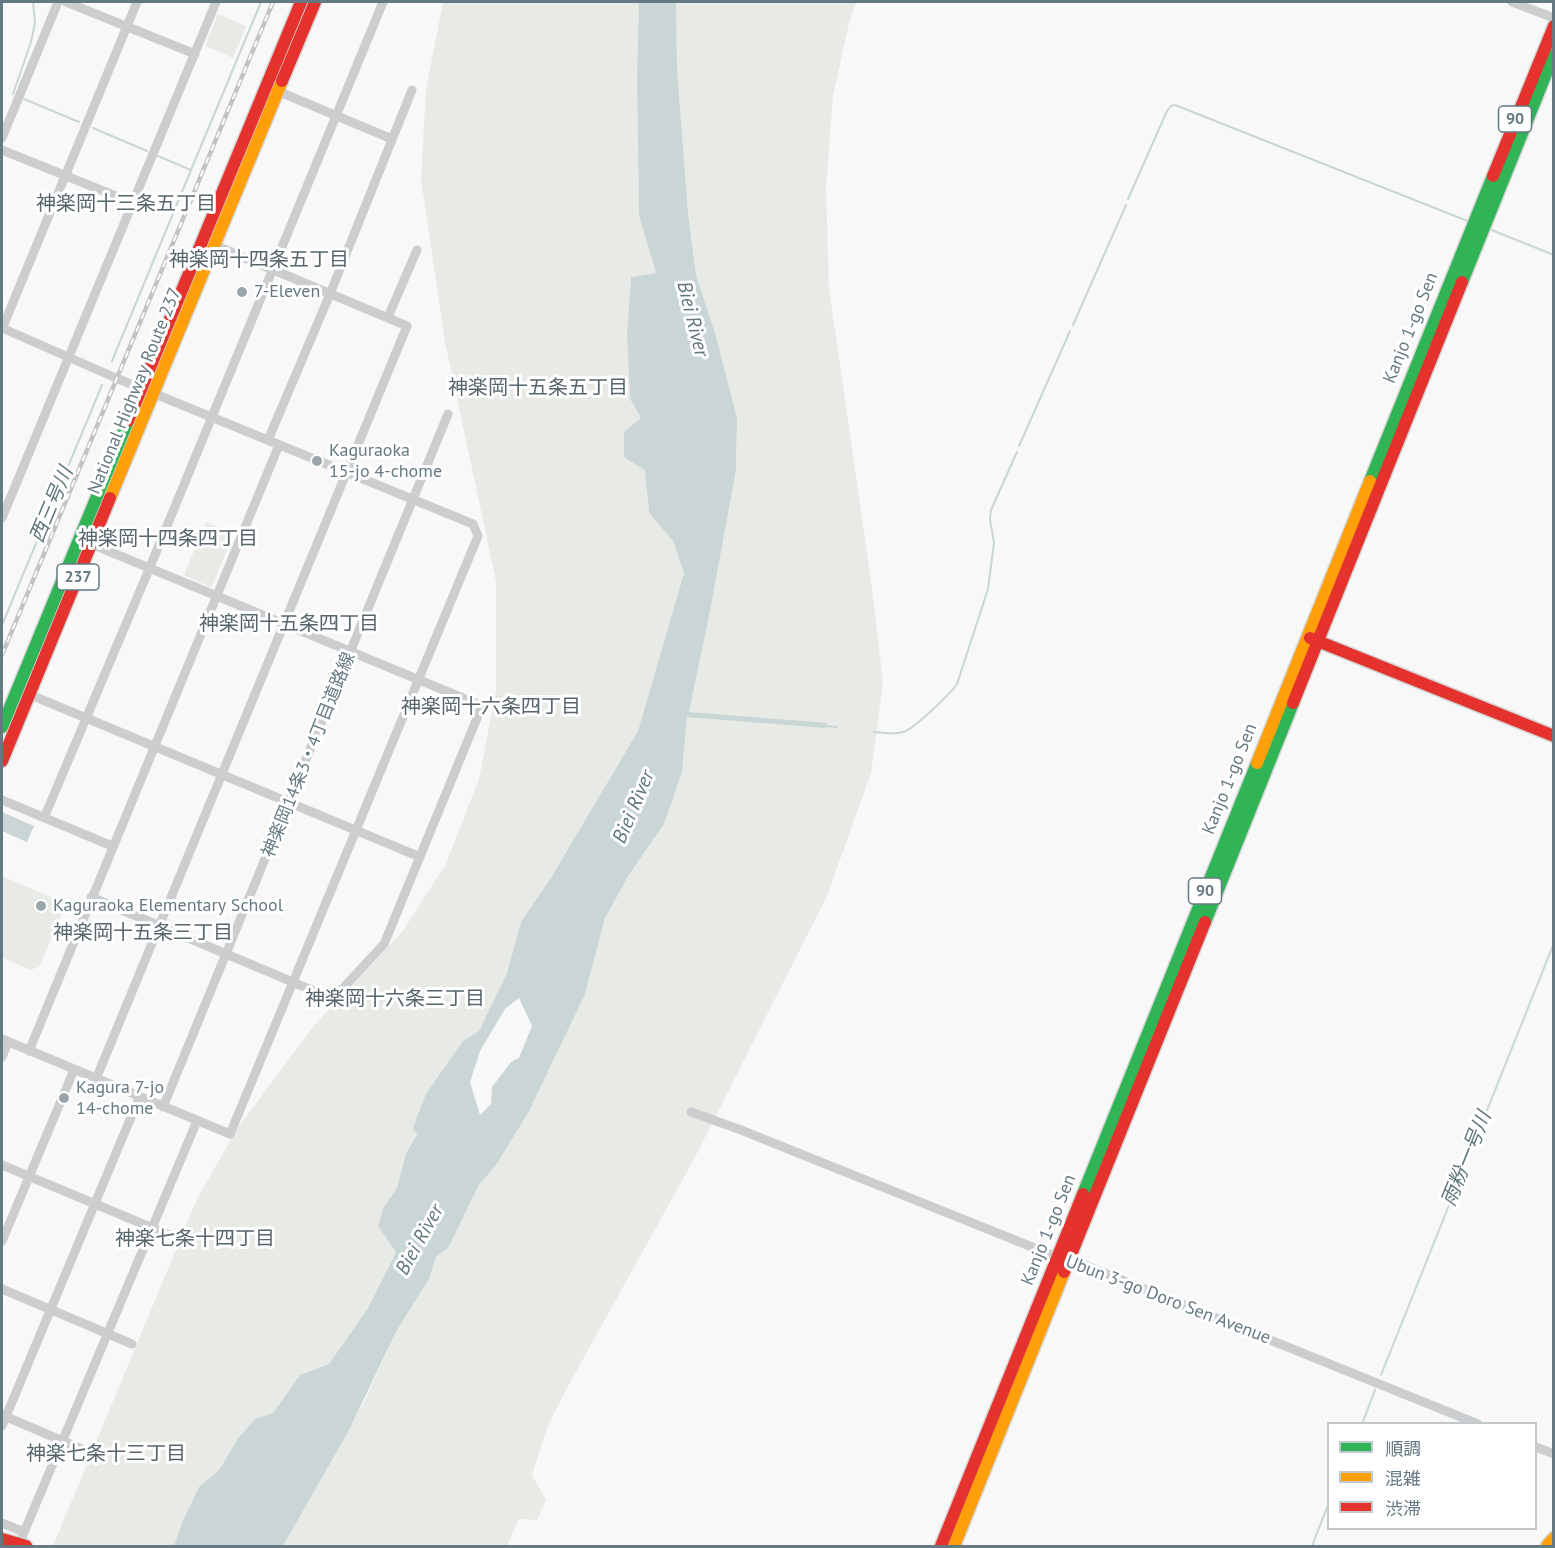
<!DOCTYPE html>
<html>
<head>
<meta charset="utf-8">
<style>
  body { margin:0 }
  #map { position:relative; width:1555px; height:1548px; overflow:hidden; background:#f8f8f8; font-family:"PT Sans","Noto Sans JP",sans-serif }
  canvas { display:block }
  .frame { position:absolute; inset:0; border:3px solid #657982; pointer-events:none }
  .legend { position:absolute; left:1327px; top:1422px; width:210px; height:108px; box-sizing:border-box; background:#fff; border:2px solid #c1c9cd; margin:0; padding:8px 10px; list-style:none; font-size:18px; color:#657982 }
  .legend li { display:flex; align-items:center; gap:12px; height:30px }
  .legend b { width:30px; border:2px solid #c1c9cd }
</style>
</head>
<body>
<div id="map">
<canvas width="1555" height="1548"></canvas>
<div class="frame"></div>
<ul class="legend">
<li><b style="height:8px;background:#30b455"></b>順調</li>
<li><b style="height:8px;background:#ff9f0a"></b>混雑</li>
<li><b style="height:8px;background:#e5322d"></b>渋滞</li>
</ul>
</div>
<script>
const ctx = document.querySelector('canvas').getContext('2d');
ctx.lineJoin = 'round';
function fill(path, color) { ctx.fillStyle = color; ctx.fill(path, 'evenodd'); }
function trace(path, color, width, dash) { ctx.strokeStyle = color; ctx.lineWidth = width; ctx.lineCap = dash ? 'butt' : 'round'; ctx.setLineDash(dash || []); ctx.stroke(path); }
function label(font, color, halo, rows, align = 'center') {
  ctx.font = font + ' "PT Sans","Noto Sans JP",sans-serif'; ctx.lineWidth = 6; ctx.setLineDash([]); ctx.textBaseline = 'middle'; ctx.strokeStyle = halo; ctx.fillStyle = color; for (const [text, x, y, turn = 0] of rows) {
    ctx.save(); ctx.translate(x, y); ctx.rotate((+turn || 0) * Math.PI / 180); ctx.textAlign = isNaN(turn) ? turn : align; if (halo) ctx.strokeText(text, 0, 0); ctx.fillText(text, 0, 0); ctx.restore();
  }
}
const green = new Path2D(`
  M443,2H639L637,77L639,216L656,273L631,277L627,334L630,399L641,418L649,513L673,541L684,573L638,731L552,876L521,922L507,973L479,1031L463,1041L406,1153L397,1188L384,1207L396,1251L368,1308L329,1364L300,1375L273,1413L255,1419L239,1437L219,1470L199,1487L183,1520L174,1546H53L197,1199L237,1129L313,1027L402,932L446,864L479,779L496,691V581L445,342L421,179L426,90Z
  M676,2H856L849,23L833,96L826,188L829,289L871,580L883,682L871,773L827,896L694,1159L568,1386L548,1425L532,1475L546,1500L537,1520L519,1519L507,1546H283L364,1402L397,1330L429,1279L436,1257L448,1248L479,1185L496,1165L585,994L605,918L682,772L687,717L711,606L736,470L737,418L716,336L696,275L688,213L677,67Z
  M218,14L246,26L233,58L205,46Z
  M206,522L234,533L212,586L210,587L184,575Z
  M2,876L66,904L39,967L30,970L2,957Z`);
const water = new Path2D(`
  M639,2H676L677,67L688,213L696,275L716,336L737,418L736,470L711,606L689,712L827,723L826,728L687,717L682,772L664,824L630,873L605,918L585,994L528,1113L496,1165L479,1185L448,1248L436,1257L429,1279L397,1330L349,1430L283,1546H174L183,1520L199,1487L219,1470L239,1437L255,1419L273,1413L300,1375L329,1364L368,1308L396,1252L378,1226L384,1207L397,1188L406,1153L417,1134L413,1128L426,1094L463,1041L479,1031L507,973L521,922L552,876L638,731L684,573L673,541L649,513L645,470L624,457V432L641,418L630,399L627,334L631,277L656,273L639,216L637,77ZM519,998L532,1026L519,1058L511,1062L492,1087L491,1104L480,1115L470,1082L480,1051L505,1009Z
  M2,812L34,826L27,842L2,831Z`);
const stream = new Path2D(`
  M13,94L31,42L35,23L33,2
  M24,99L79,122
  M93,128L147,151
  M191,170L261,2
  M1128,199L1167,111L1171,106L1175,105L1470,222
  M1489,229L1554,255
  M1073,325L1126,205
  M112,361L191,170L158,156
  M1019,446L1070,331
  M2,625L102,385
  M825,726L837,727
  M874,732C884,733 893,735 903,732C913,730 950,694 957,684L988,589L994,543L990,519L991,510L1017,452
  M1381,1375L1554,943
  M1362,1424L1375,1390
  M1312,1546L1328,1505`);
const street = new Path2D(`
  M66,2L195,54
  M1512,2L1554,18
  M275,90L392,139
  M2,138L58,2
  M2,150L133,203
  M388,317L417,250
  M2,328L116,378L473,524L478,536L230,1134L2,1039
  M2,329L137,2
  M268,440L330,294L412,90
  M2,518L216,2
  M89,543L482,706L384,944L333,999L91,897
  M26,693L420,857
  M2,800L112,846
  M44,818L150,567L383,2
  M29,1051L279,445
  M2,1057L8,1042
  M96,1079L407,326L212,244
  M163,1107L448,414
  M691,1112L741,1130L1057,1257L1070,1259L1478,1424
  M2,1165L174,1237
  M2,1241L74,1070
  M2,1289L132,1344
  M2,1415L91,1453
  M2,1426L139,1098
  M1536,1447L1554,1454
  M2,1523L24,1532
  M22,1537L197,1121`);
const fast = new Path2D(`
  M1462,282L1554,54
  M1370,481L1493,176
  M2,727L128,421
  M1205,922L1293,703
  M1083,1194L1257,763`);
const slow = new Path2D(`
  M110,498L282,81
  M1257,763L1370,481
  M954,1546L1064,1272
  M1547,1546L1554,1538`);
const jam = new Path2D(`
  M282,81L315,2
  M1493,176L1554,26
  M128,421L301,2
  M1310,638L1554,736
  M1293,703L1462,282
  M2,761L110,498
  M1064,1272L1205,922
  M2,1539L26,1546
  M941,1546L1083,1194`);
const rail = new Path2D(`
  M2,655L273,2`);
const markers = [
  [242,292,6,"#98a5ab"],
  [317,461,6,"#98a5ab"],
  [41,906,6,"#98a5ab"],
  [64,1098,6,"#98a5ab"]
];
const shields = [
  [1515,119,33],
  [78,577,42],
  [1205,891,33]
];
const shieldNames = [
  ["90",1515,119],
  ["237",78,577],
  ["90",1205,891]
];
const poiNames = [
  ["7-Eleven",254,292],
  ["Kaguraoka",329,451],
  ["15-jo 4-chome",329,472],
  ["Kaguraoka Elementary School",53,906],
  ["Kagura 7-jo",76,1088],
  ["14-chome",76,1109]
];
const streetNames = [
  ["Kanjo 1-go Sen",1411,328,-68],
  ["National Highway Route 237",135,391,-68],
  ["神楽岡14条3・4丁目道路線",309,755,-68],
  ["Kanjo 1-go Sen",1230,779,-68],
  ["Kanjo 1-go Sen",1049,1230,-68],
  ["Ubun 3-go Doro Sen Avenue",1168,1300,21]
];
const neighbourhoodNames = [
  ["神楽岡十三条五丁目",126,204],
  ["神楽岡十四条五丁目",259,260],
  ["神楽岡十五条五丁目",538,388],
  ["神楽岡十四条四丁目",168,539],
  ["神楽岡十五条四丁目",289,624],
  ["神楽岡十六条四丁目",491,707],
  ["神楽岡十五条三丁目",143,933],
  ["神楽岡十六条三丁目",395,999],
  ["神楽七条十四丁目",195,1239],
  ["神楽七条十三丁目",106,1454]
];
const waterNames = [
  ["Biei River",692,319,76],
  ["西三号川",52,505,-67],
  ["Biei River",634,807,-67],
  ["雨粉一号川",1467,1159,-68],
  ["Biei River",420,1240,-61]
];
fill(green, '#e8eae5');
fill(water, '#cad5d6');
trace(stream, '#cad5d6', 2);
trace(fast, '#d4d5d6', 15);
trace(slow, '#d4d5d6', 15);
trace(jam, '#d4d5d6', 15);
trace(street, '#cbcdce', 9);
trace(fast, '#30b455', 12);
trace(slow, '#ff9f0a', 12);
trace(jam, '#e5322d', 12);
trace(rail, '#c1c2c3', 4.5);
trace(rail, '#fff', 2, [7]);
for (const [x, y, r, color] of markers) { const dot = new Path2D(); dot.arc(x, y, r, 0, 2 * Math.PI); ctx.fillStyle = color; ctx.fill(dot); trace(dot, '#fff', 2); }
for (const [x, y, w] of shields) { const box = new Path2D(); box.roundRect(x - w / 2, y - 13, w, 26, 4.5); ctx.fillStyle = '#fff'; ctx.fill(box); trace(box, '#657982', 1.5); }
label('bold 16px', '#657982', null, shieldNames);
label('18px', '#657982', '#fff', poiNames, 'left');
label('18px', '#657982', '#fff', streetNames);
label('20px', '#57666d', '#fff', neighbourhoodNames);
label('italic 20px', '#60787c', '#fff', waterNames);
</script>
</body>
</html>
